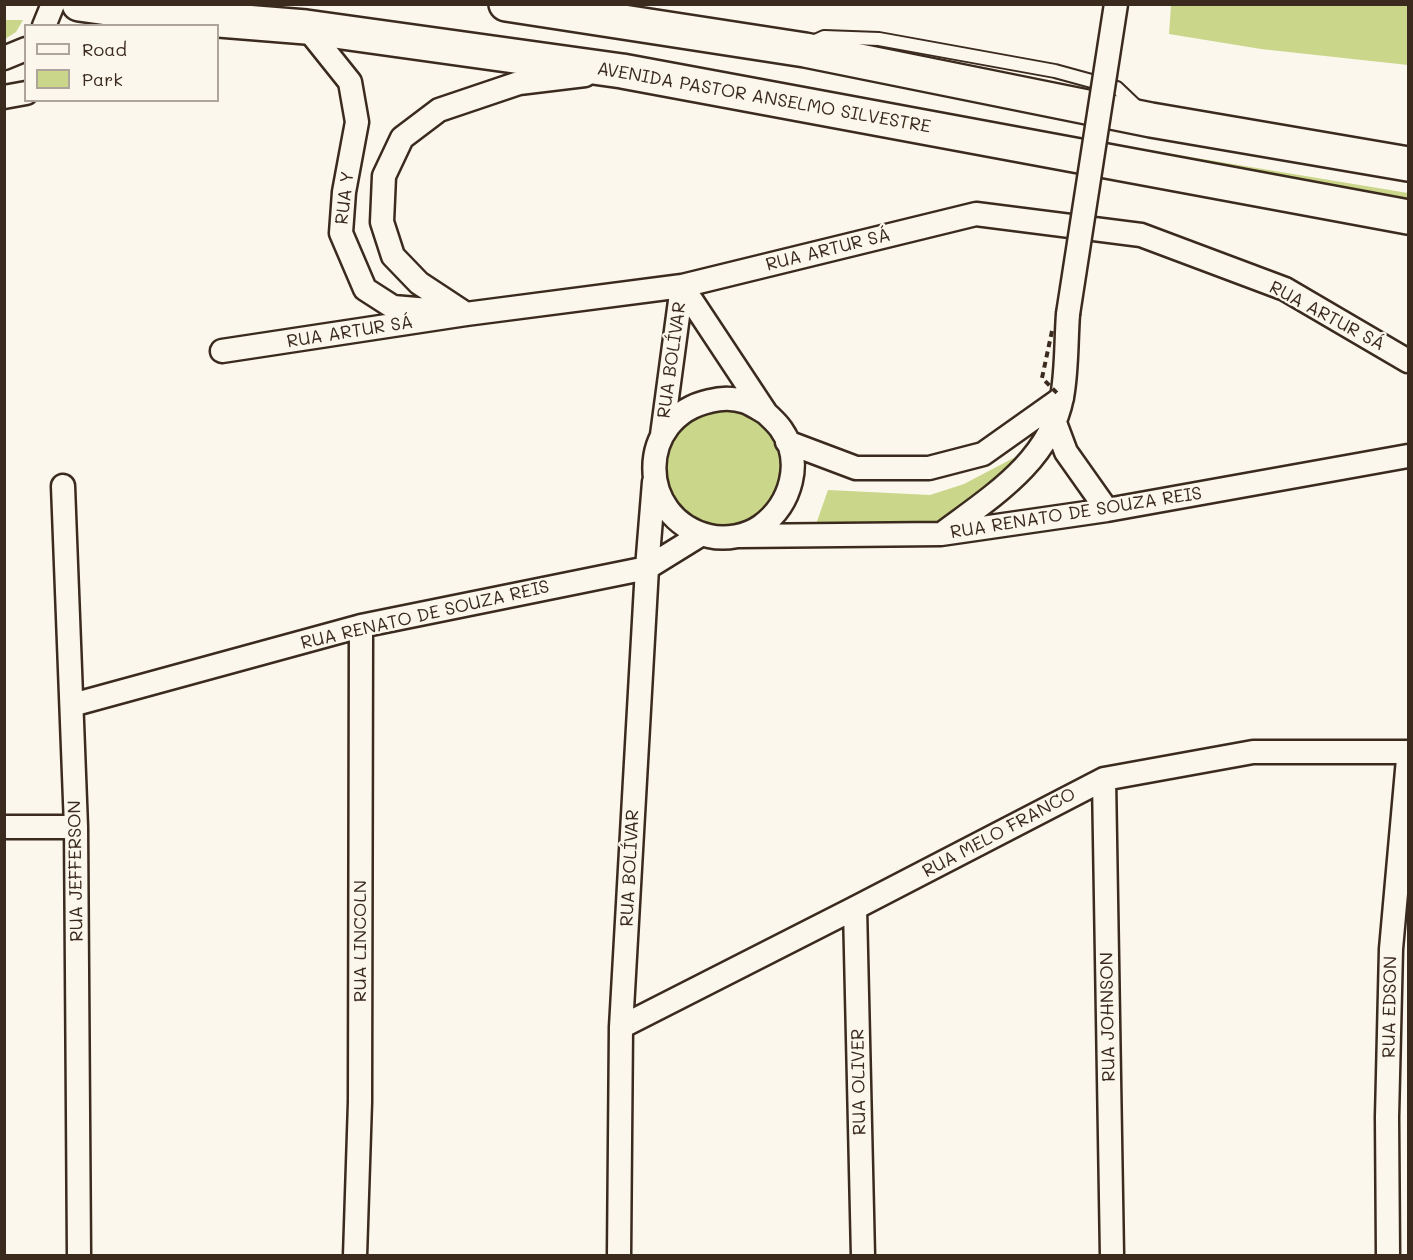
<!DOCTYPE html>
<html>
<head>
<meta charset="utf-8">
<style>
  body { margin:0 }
  #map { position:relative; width:1413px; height:1260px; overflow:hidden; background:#fbf7ec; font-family:Mali,sans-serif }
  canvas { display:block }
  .frame { position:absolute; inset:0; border:6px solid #3b2a1e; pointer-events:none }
  .legend { position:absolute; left:24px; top:24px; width:195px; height:78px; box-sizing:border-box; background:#fbf7ec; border:2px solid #aea59a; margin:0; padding:8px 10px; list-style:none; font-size:18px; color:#3b2a1e }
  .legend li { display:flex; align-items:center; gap:12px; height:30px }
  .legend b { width:30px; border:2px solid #aea59a }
</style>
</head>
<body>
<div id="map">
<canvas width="1413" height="1260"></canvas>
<div class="frame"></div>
<ul class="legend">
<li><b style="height:8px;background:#fbf7ec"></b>Road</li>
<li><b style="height:16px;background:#cad68a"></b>Park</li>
</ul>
</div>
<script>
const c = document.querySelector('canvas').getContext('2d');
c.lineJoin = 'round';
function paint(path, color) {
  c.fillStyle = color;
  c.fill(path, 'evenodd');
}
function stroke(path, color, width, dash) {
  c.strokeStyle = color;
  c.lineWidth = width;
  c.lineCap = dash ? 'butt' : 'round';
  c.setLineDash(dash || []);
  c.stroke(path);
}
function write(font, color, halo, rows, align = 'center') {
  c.font = font + ' Mali,sans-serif';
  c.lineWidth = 4.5;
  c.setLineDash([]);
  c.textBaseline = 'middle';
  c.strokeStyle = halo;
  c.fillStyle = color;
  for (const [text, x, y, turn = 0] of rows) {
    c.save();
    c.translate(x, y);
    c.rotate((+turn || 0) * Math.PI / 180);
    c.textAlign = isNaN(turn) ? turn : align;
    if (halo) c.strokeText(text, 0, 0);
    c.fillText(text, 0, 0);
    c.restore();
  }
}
const green = new Path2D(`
  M 1171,5 L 1408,5 L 1408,65 L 1261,49 L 1169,34 Z
  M 5,20 L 23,20 L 16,32 L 5,39 Z
  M 1118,145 L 1408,193 L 1408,209 L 1116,159 Z
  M 725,408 L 744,411 L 760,420 L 774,433 L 782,450 L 782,488 L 756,521 L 715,530 L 678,510 L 663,472 L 665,451 L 675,432 L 689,419 Z
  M 1023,453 L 1000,482 L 937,526 L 815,527 L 828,490 L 930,495 L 964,484 Z`);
const service = new Path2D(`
  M 811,43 L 824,37 L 879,39 L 1055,71 L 1117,88 L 1139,109`);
const minor = new Path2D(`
  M 44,26 L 53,4
  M 306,27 L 350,82 L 357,122 L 344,192 L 341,233 L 365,289 L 393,307 L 429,310
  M 4,58 L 26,49
  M 4,97 L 26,93
  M 682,286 L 766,413 C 771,418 777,423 781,429 C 804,461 791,504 761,526 C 747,536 726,540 709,536 C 636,518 636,417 710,401 C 721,398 735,398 746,402 C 753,405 759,409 766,413
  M 466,314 L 419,283 L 393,256 L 382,222 L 384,176 L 402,138 L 439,110 L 519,83 L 585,75
  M 222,351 L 466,314 L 682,286 L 976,214 L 1141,235 L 1285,289 L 1408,361
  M 1054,420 L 1066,452 L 1107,510
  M 662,435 L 682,286
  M 787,442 L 856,468 L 929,468 L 983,454 L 1062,398
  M 63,486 L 76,827 L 79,1256
  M 943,533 C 991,497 1050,461 1062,397 C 1067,371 1066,341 1068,314
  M 739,536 L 941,534 L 1107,510 L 1408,456
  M 72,705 L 361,626 L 647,568 L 702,534
  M 1104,779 L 1112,1256
  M 4,827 L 76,827
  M 855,908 L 863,1256
  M 621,1027 L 855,908 L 1104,779 L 1253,752 L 1408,752
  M 355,1256 L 360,1102 L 361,626
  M 619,1256 L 621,1027 L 647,568 L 654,482
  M 1388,1256 L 1387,1117 L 1391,949 L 1408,759`);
const secondary = new Path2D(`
  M 79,4 L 157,15 L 306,27 L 622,71 L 1408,217
  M 506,4 L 805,50 L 1151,120 L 1408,164`);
const pathBridge = new Path2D(`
  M 1052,331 L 1042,378 L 1059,395`);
const minorBridge = new Path2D(`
  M 1068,314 L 1116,4`);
const streetNames = [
  ["AVENIDA PASTOR ANSELMO SILVESTRE",764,98,10],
  ["RUA Y",345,198,-83],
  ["RUA ARTUR SÁ",828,250,-14],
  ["RUA ARTUR SÁ",1327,316,28],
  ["RUA ARTUR SÁ",350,332,-9],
  ["RUA BOLÍVAR",672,360,-82],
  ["RUA RENATO DE SOUZA REIS",1076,513,-9],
  ["RUA RENATO DE SOUZA REIS",425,615,-13],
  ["RUA MELO FRANCO",999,833,-28],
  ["RUA BOLÍVAR",630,868,-87],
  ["RUA JEFFERSON",76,871,-91],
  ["RUA LINCOLN",360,941,-90],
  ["RUA EDSON",1390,1007,-89],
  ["RUA JOHNSON",1108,1017,-91],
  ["RUA OLIVER",859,1082,-91]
];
paint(green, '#cad68a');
stroke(service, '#3b2a1e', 16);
stroke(minor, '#3b2a1e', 27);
stroke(secondary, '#3b2a1e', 38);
stroke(service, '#fbf7ec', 12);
stroke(minor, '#fbf7ec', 22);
stroke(secondary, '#fbf7ec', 33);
stroke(minorBridge, '#3b2a1e', 27, []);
stroke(pathBridge, '#3b2a1e', 4, [6, 4.5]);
stroke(minorBridge, '#fbf7ec', 22);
write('18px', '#3b2a1e', '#fbf7ec', streetNames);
</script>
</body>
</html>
